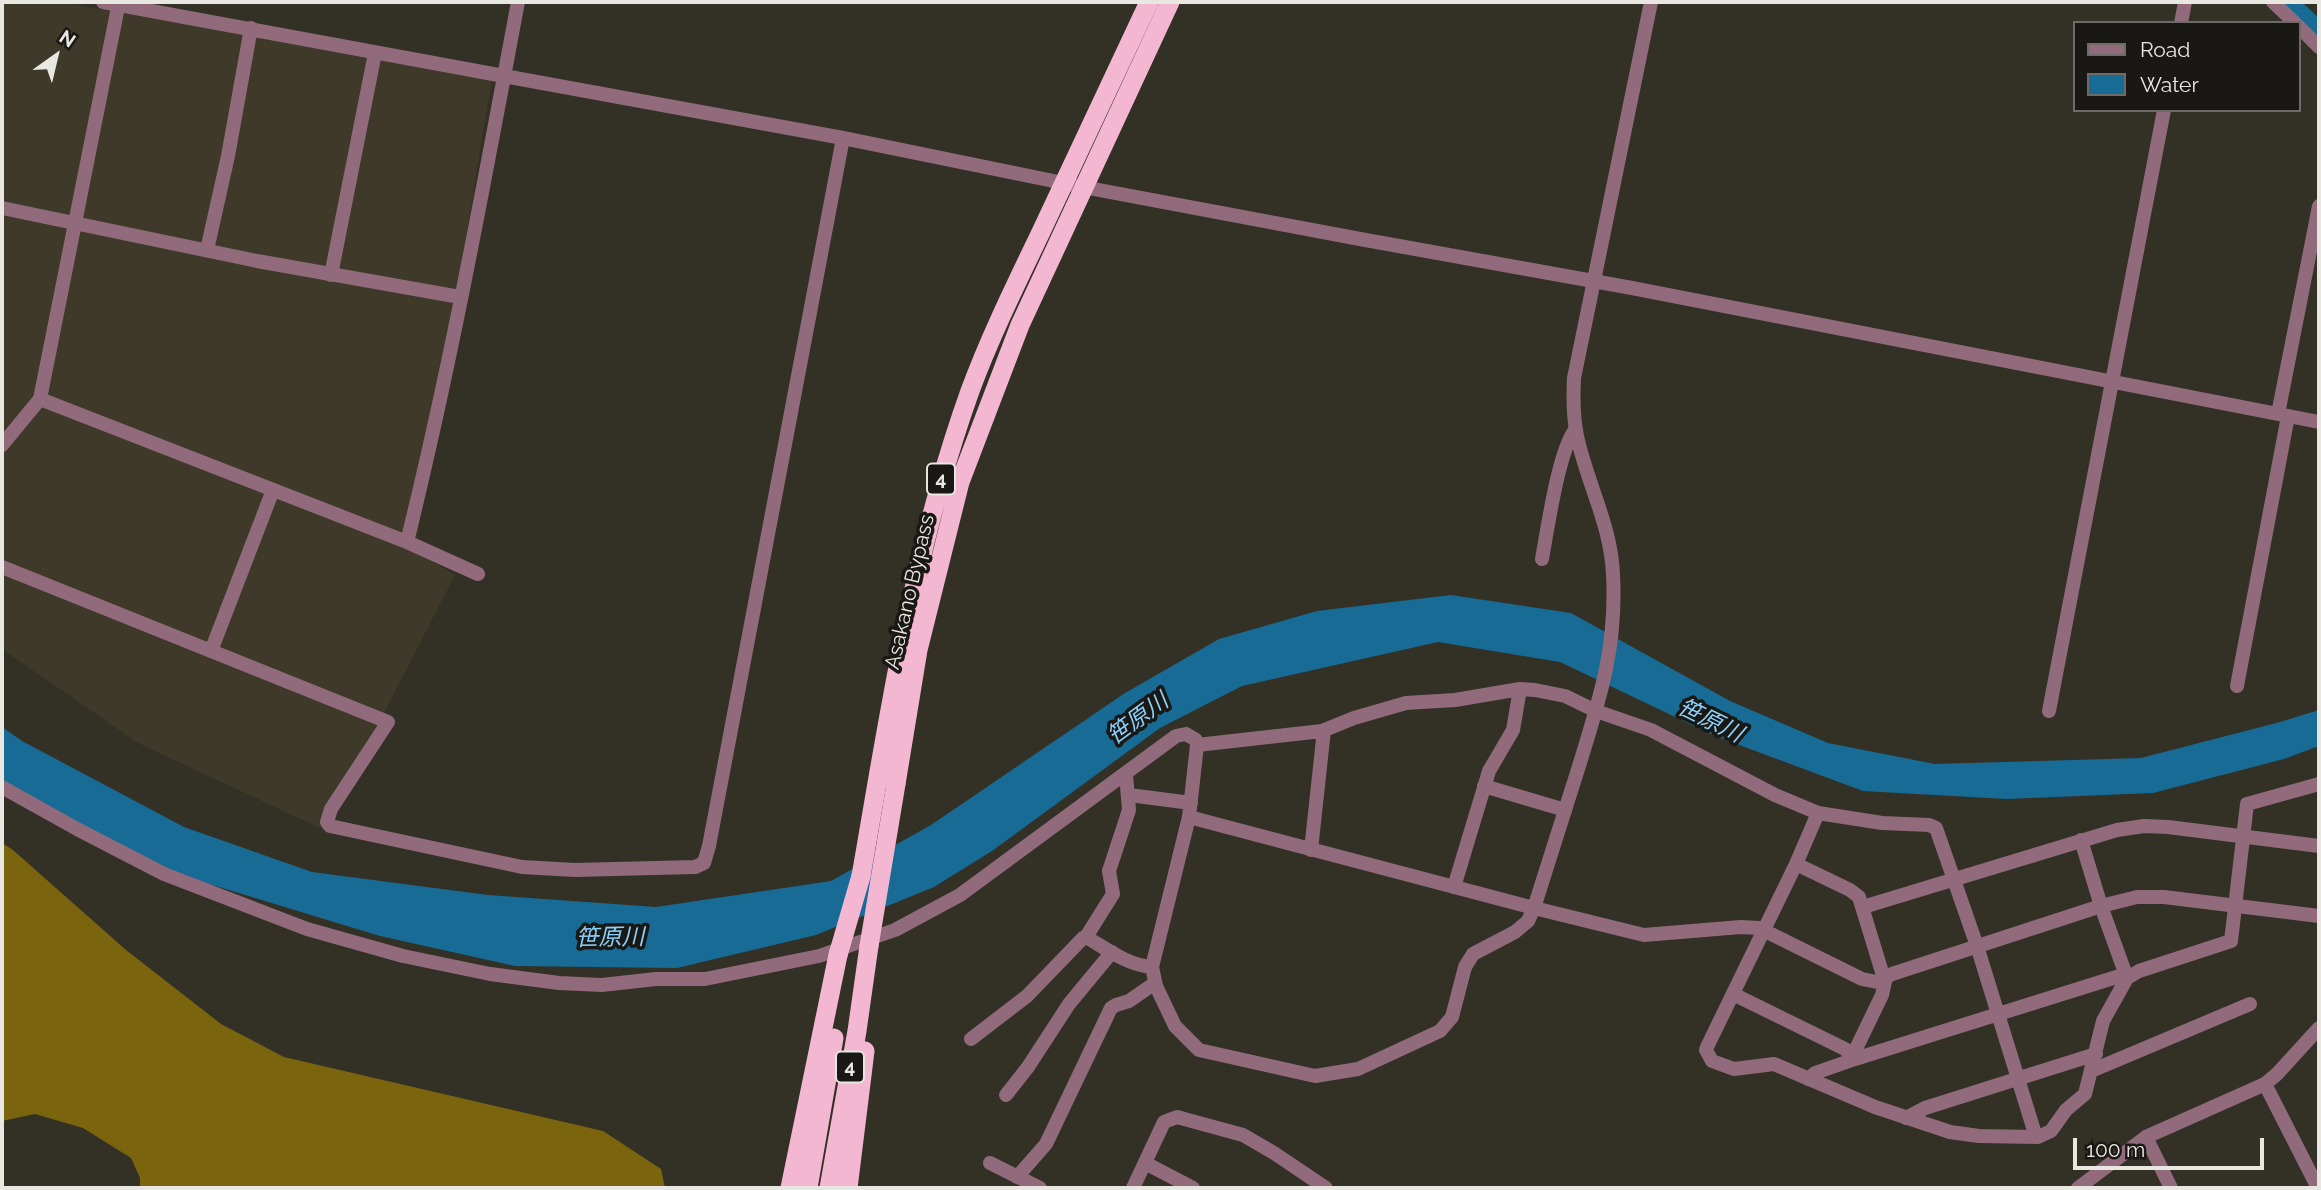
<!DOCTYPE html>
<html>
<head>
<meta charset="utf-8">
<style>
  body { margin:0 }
  #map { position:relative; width:2321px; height:1190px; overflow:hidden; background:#333026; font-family:Raleway,sans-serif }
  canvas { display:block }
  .frame { position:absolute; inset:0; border:4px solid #e9e7e1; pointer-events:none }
  .legend { position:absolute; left:2073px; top:21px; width:228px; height:91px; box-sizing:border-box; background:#1a1814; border:2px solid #6d6b66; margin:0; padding:9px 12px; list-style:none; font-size:21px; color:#e9e7e1 }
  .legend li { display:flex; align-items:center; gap:14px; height:35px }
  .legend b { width:35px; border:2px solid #6d6b66 }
  .north { position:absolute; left:21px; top:21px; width:70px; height:70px; -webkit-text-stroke:5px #1a1814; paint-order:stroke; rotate:34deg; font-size:19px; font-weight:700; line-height:28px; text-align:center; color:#e9e7e1 }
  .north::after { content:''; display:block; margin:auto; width:24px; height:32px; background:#e9e7e1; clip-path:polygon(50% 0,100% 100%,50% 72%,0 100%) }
  .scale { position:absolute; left:2073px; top:1138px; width:191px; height:32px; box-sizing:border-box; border:4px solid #e9e7e1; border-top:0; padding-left:9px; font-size:21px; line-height:24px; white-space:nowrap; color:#e9e7e1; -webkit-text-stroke:5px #1a1814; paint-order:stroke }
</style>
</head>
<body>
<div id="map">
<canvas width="2321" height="1190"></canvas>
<div class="frame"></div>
<ul class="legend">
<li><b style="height:9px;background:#916a7c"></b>Road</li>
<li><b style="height:19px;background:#176b95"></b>Water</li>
</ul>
<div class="north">N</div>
<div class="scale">100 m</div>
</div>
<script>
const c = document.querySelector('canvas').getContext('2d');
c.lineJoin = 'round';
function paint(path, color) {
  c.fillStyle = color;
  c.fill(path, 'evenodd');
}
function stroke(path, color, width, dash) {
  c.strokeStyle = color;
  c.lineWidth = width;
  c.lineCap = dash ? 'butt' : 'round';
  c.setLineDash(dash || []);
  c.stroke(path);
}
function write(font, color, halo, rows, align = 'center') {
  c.font = font + ' Raleway,"Noto Sans JP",sans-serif';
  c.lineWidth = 7;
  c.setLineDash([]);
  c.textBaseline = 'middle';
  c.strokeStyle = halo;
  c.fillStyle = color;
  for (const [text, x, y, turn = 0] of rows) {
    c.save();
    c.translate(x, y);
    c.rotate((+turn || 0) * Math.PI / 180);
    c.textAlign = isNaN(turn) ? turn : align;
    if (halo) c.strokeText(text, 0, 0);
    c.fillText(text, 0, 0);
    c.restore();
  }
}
const built = new Path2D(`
  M 2,2 L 60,2 L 492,78 L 415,551 L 455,575 L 324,830 L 138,743 L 2,649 Z`);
const forest = new Path2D(`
  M 2,843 L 13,850 L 126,950 L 221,1024 L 284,1057 L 603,1131 L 661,1169 L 665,1188 L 140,1188 L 140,1178 L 131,1158 L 83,1128 L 35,1114 L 2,1121 Z`);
const water = new Path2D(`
  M 1451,595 L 1571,613 L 1730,701 L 1828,743 L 1935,764 L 2141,758 L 2280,722 L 2319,710 L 2319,746 L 2284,759 L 2153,793 L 2007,799 L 1863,791 L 1715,736 L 1560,662 L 1438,642 L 1242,686 L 1160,728 L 992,851 L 934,887 L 816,935 L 677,968 L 515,966 L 380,936 L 173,873 L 2,785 L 2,727 L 22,741 L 184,827 L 312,872 L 488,895 L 656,907 L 831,881 L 931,825 L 1125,693 L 1219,639 L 1317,611 Z`);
const river = new Path2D(`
  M 2285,2 L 2319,34`);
const minor = new Path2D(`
  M 2273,2 L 2295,23
  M 2181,23 L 2185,2
  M 2298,26 L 2319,47
  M 504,76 L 843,138 L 1083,187 L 1360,239 L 1632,288 L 2319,422
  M 207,250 L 228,156 L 251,28
  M 331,275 L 375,53
  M 40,399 L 407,542 L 478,574
  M 2278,414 L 2319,206
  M 407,542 C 451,364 484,183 518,2
  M 1542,559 C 1547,532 1559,447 1576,429
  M 2,567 L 388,722 L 331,809 L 327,822 L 330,826 L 522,867 L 575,870 L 695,867 L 704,863 L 709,846 L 843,138
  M 211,651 L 273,490
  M 2237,686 L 2288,416
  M 2049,711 L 2164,110
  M 1197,745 L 1322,731 L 1354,718 L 1406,703 L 1455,700 L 1520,689 L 1535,690 L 1565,696 L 1596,711 L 1651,730 L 1775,795 L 1818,813 L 1882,823 L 1929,825 L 1936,828 L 1977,946 L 2036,1137
  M 1484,786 L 1565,810
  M 2,787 L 77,829 L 164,874 L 307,929 L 403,956 L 490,974 L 559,983 L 602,985 L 656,979 L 705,979 L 819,956 L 895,930 L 960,895 L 1176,736 L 1186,734 L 1196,740 L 1197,745 L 1189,817 L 1152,967 L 1156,986 L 1175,1026 L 1199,1050 L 1315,1076 L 1358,1069 L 1440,1031 L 1452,1017 L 1465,967 L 1473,954 L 1515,932 L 1528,921 L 1534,908
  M 1129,795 L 1191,803
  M 1818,813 L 1796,864 L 1707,1047 L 1706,1050 L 1712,1061 L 1734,1069 L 1774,1064 L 1875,1107 L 1950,1132 L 1979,1136 L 2038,1137 L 2051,1131 L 2066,1110 L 2085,1094 L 2103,1021 L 2127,978 L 2139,971 L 2231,941 L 2247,804 L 2319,784
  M 2081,840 L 2101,906 L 2127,978
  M 1311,850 L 1324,730
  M 1796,864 L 1850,890 L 1859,897 L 1885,982 L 1882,995 L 1853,1055
  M 1454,887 L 1489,771 L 1513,730 L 1520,689
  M 1863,907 L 2117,830 L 2144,826 L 2168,827 L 2319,846
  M 1086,937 L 1113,894 L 1109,871 L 1129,810 L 1126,775
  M 1733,994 L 1845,1049 L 1855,1059
  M 971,1039 L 1027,996 L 1083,938 L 1086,937 C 1107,949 1127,965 1152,967
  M 2091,1071 L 2250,1004
  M 1808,1079 L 1815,1073 L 1855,1059 L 2126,974
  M 2265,1084 L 2318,1188
  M 1006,1095 L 1028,1067 L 1069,1004 L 1112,952
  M 1906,1118 L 1925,1108 L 2096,1054
  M 2146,1137 L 2171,1188
  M 990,1163 L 1040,1188
  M 1145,1163 L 1193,1188
  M 1017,1177 L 1046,1144 L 1111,1008 L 1116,1005 L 1129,1001 L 1155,983
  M 1133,1188 L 1164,1122 L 1177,1117 L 1243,1135 L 1274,1153 L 1326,1188`);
const tertiary = new Path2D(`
  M 103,2 L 504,76
  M 2,208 L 257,261 L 460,297
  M 2,445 L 40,399 L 119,2
  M 1189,817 L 1534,908 L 1644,935 L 1741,927 L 1759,928 L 1862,979 L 1877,982 L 1892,974 L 2101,906 L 2137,897 L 2164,897 L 2319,916
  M 1534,908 C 1549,861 1564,814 1579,766 C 1600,698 1617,647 1613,574 C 1611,525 1587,483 1577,436 C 1573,417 1573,398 1574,378 L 1651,2
  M 2078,1188 L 2146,1137 L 2265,1084 L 2277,1074 L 2319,1028`);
const trunk = new Path2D(`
  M 896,784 L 918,650 L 960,482 L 1020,325 L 1170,2
  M 861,876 C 890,710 913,550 970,391 C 990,337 1016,284 1041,232 C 1077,155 1113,79 1149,2
  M 790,1188 L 838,955
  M 808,1188 L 834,1038
  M 829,1188 L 857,1031 L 869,946
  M 848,1188 L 865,1051`);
const trunkBridge = new Path2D(`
  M 869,946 L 896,784
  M 838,955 L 861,876`);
const shields = [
  [941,479,28],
  [850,1067,28]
];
const shieldNames = [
  ["4",941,479],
  ["4",850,1067]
];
const streetNames = [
  ["Asakano Bypass",910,592,-77]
];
const waterNames = [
  ["笹原川",1138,719,-36],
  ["笹原川",1710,721,26],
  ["笹原川",610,938,-1]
];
paint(built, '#3e3929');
paint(forest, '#7a640d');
paint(water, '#176b95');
stroke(river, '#176b95', 23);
stroke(minor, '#916a7c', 14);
stroke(tertiary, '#916a7c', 14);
stroke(trunk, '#f3b7d2', 19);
stroke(trunkBridge, '#f3b7d2', 19);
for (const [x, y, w] of shields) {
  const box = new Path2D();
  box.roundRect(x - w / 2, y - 15.5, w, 31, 5);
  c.fillStyle = '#1a1814';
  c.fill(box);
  stroke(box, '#e9e7e1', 2);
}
write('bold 19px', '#e9e7e1', null, shieldNames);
write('21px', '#e9e7e1', '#1a1814', streetNames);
write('italic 23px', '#8ad0fb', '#1a1814', waterNames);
</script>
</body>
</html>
